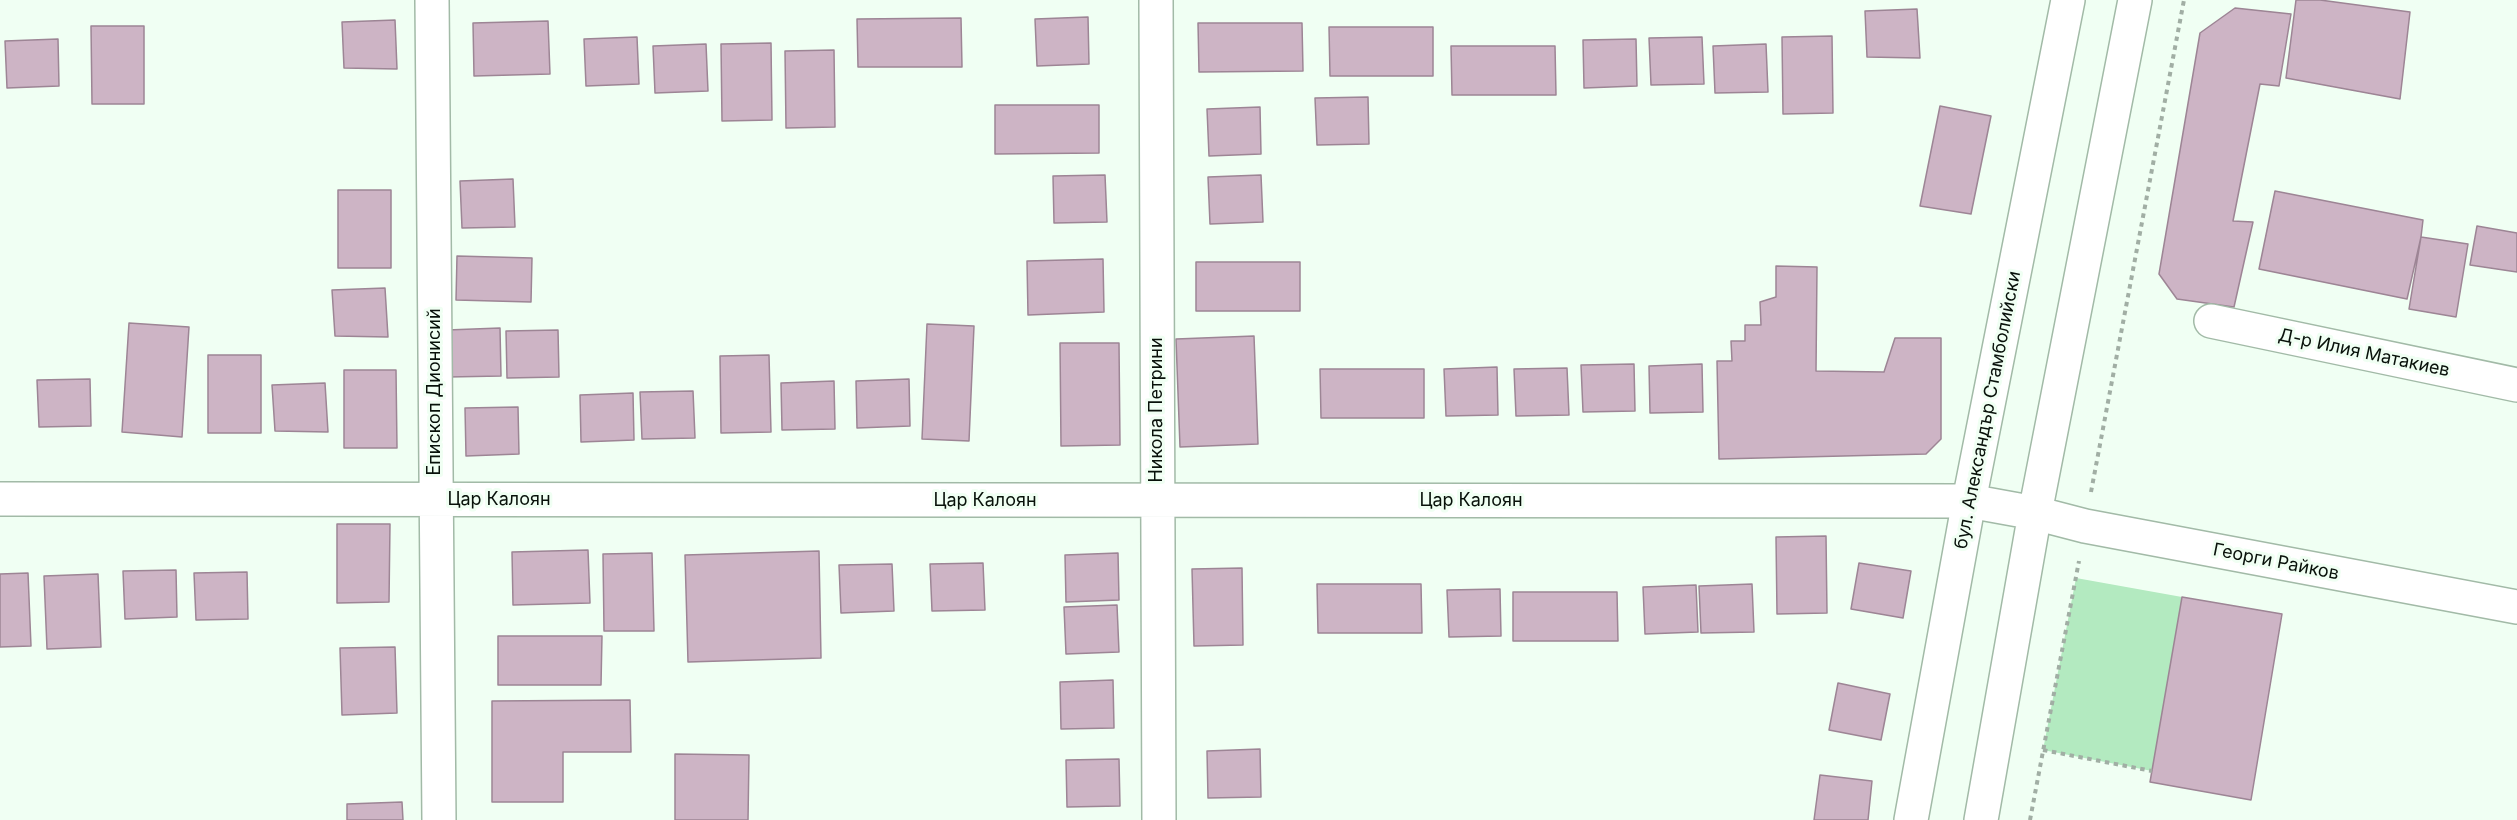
<!DOCTYPE html>
<html>
<head>
<meta charset="utf-8">
<style>
  body { margin:0 }
  canvas { display:block; background:#f0fff3 }
</style>
</head>
<body>
<canvas width="2517" height="820"></canvas>
<script>
const c = document.querySelector('canvas').getContext('2d');
c.lineJoin = 'round';
function paint(path, color) {
  c.fillStyle = color;
  c.fill(path, 'evenodd');
}
function stroke(path, color, width, dash) {
  c.strokeStyle = color;
  c.lineWidth = width;
  c.lineCap = dash ? 'butt' : 'round';
  c.setLineDash(dash || []);
  c.stroke(path);
}
function write(font, color, halo, rows, align = 'center') {
  c.font = font + ' Inter,sans-serif';
  c.lineWidth = 6;
  c.setLineDash([]);
  c.textBaseline = 'middle';
  c.strokeStyle = halo;
  c.fillStyle = color;
  for (const [text, x, y, turn = 0] of rows) {
    c.save();
    c.translate(x, y);
    c.rotate((+turn || 0) * Math.PI / 180);
    c.textAlign = isNaN(turn) ? turn : align;
    if (halo) c.strokeText(text, 0, 0);
    c.fillText(text, 0, 0);
    c.restore();
  }
}
const green = new Path2D(`
  M 2076,578 L 2182,597 L 2152,771 L 2043,750 Z`);
const building = new Path2D(`
  M 2296,0 L 2320,0 L 2410,12 L 2400,99 L 2286,78 Z
  M 2235,8 L 2291,14 L 2279,86 L 2260,84 L 2233,221 L 2253,222 L 2234,307 L 2177,299 L 2159,274 L 2200,33 Z
  M 1917,9 L 1920,58 L 1867,57 L 1865,11 Z
  M 1088,17 L 1089,64 L 1037,66 L 1035,19 Z
  M 961,18 L 962,67 L 858,67 L 857,19 Z
  M 395,20 L 397,69 L 344,68 L 342,22 Z
  M 548,21 L 550,74 L 474,76 L 473,23 Z
  M 1198,23 L 1302,23 L 1303,71 L 1199,72 Z
  M 91,26 L 144,26 L 144,104 L 92,104 Z
  M 1329,27 L 1433,27 L 1433,76 L 1330,76 Z
  M 1832,36 L 1833,113 L 1783,114 L 1782,37 Z
  M 637,37 L 639,84 L 586,86 L 584,39 Z
  M 1702,37 L 1704,84 L 1651,85 L 1649,38 Z
  M 58,39 L 59,86 L 7,88 L 5,41 Z
  M 1636,39 L 1637,86 L 1584,88 L 1583,40 Z
  M 771,43 L 772,120 L 722,121 L 721,44 Z
  M 706,44 L 708,91 L 655,93 L 653,46 Z
  M 1766,44 L 1768,92 L 1715,93 L 1713,46 Z
  M 1451,46 L 1555,46 L 1556,95 L 1452,95 Z
  M 834,50 L 835,127 L 786,128 L 785,51 Z
  M 1368,97 L 1369,144 L 1317,145 L 1315,98 Z
  M 995,105 L 1099,105 L 1099,153 L 995,154 Z
  M 1940,106 L 1991,116 L 1971,214 L 1920,206 Z
  M 1260,107 L 1261,154 L 1209,156 L 1207,109 Z
  M 1105,175 L 1107,222 L 1054,223 L 1053,176 Z
  M 1261,175 L 1263,222 L 1210,224 L 1208,177 Z
  M 513,179 L 515,227 L 462,228 L 460,181 Z
  M 338,190 L 391,190 L 391,268 L 338,268 Z
  M 2275,191 L 2423,220 L 2421,237 L 2407,299 L 2259,269 Z
  M 2477,226 L 2517,233 L 2517,272 L 2470,265 Z
  M 2421,237 L 2468,244 L 2456,317 L 2409,309 Z
  M 457,256 L 532,258 L 531,302 L 456,300 Z
  M 1103,259 L 1104,312 L 1028,315 L 1027,261 Z
  M 1196,262 L 1300,262 L 1300,311 L 1196,311 Z
  M 1776,266 L 1817,267 L 1816,371 L 1884,372 L 1895,338 L 1941,338 L 1941,439 L 1926,454 L 1719,459 L 1717,361 L 1732,361 L 1731,341 L 1745,341 L 1745,325 L 1761,325 L 1760,302 L 1776,297 Z
  M 385,288 L 388,337 L 335,336 L 332,290 Z
  M 129,323 L 189,327 L 182,437 L 122,432 Z
  M 927,324 L 974,326 L 969,441 L 922,439 Z
  M 500,328 L 501,376 L 448,377 L 447,330 Z
  M 558,330 L 559,377 L 507,378 L 506,331 Z
  M 1254,336 L 1258,444 L 1180,447 L 1176,339 Z
  M 1060,343 L 1119,343 L 1120,445 L 1061,446 Z
  M 208,355 L 261,355 L 261,433 L 208,433 Z
  M 769,355 L 771,432 L 721,433 L 720,356 Z
  M 1634,364 L 1635,411 L 1583,412 L 1581,365 Z
  M 1702,364 L 1703,412 L 1650,413 L 1649,366 Z
  M 1497,367 L 1498,415 L 1446,416 L 1444,369 Z
  M 1567,368 L 1569,415 L 1516,416 L 1514,369 Z
  M 1320,369 L 1424,369 L 1424,418 L 1321,418 Z
  M 344,370 L 396,370 L 397,448 L 344,448 Z
  M 90,379 L 91,426 L 39,427 L 37,380 Z
  M 909,379 L 910,426 L 857,428 L 856,381 Z
  M 834,381 L 835,429 L 782,430 L 781,383 Z
  M 325,383 L 328,432 L 275,431 L 272,385 Z
  M 693,391 L 695,438 L 642,439 L 640,392 Z
  M 633,393 L 634,440 L 581,442 L 580,395 Z
  M 518,407 L 519,454 L 466,456 L 465,408 Z
  M 337,524 L 390,524 L 389,602 L 337,603 Z
  M 1826,536 L 1827,613 L 1777,614 L 1776,537 Z
  M 588,550 L 590,603 L 513,605 L 512,552 Z
  M 819,551 L 821,658 L 688,662 L 685,555 Z
  M 652,553 L 654,631 L 604,631 L 603,554 Z
  M 1118,553 L 1119,600 L 1066,602 L 1065,555 Z
  M 983,563 L 985,610 L 932,611 L 930,564 Z
  M 1859,563 L 1911,571 L 1903,618 L 1851,609 Z
  M 892,564 L 894,611 L 841,613 L 839,565 Z
  M 1242,568 L 1243,645 L 1194,646 L 1192,569 Z
  M 176,570 L 177,617 L 125,619 L 123,571 Z
  M 247,572 L 248,619 L 196,620 L 194,573 Z
  M 28,573 L 31,646 L 0,647 L 0,574 Z
  M 98,574 L 101,647 L 47,649 L 44,576 Z
  M 1317,584 L 1421,584 L 1422,633 L 1318,633 Z
  M 1752,584 L 1754,632 L 1701,633 L 1699,586 Z
  M 1696,585 L 1698,632 L 1645,634 L 1643,587 Z
  M 1500,589 L 1501,636 L 1449,637 L 1447,590 Z
  M 1513,592 L 1617,592 L 1618,641 L 1513,641 Z
  M 2182,597 L 2282,614 L 2251,800 L 2150,782 Z
  M 1117,605 L 1119,652 L 1066,654 L 1064,607 Z
  M 498,636 L 602,636 L 601,685 L 498,685 Z
  M 395,647 L 397,713 L 342,715 L 340,648 Z
  M 1113,680 L 1114,728 L 1061,729 L 1060,682 Z
  M 1838,683 L 1890,694 L 1881,740 L 1829,730 Z
  M 630,700 L 631,752 L 563,752 L 563,802 L 492,802 L 492,701 Z
  M 1260,749 L 1261,797 L 1208,798 L 1207,751 Z
  M 675,754 L 749,755 L 748,820 L 675,820 Z
  M 1119,759 L 1120,806 L 1067,807 L 1066,760 Z
  M 1820,775 L 1872,781 L 1868,820 L 1814,820 Z
  M 402,802 L 403,820 L 347,820 L 347,804 Z`);
const path = new Path2D(`
  M 2091,492 L 2184,0
  M 2043,750 L 2152,771
  M 2030,820 L 2079,561`);
const minor = new Path2D(`
  M 432,0 L 439,820
  M 1156,0 L 1159,820
  M 2211,321 L 2517,385
  M 0,499 L 1969,501 L 2035,513 L 2085,526 L 2517,607
  M 1911,820 L 1969,501 L 2068,0
  M 1981,820 L 2035,513 L 2135,0`);
const streetNames = [
  ["Д-р Илия Матакиев",2364,353,12],
  ["Епископ Дионисий",435,392,-90],
  ["Никола Петрини",1157,410,-90],
  ["бул. Александър Стамболийски",1988,410,-79],
  ["Цар Калоян",499,500],
  ["Цар Калоян",985,501],
  ["Цар Калоян",1471,501],
  ["Георги Райков",2276,562,11]
];
paint(green, '#b3eac0');
paint(building, '#cdb4c5');
stroke(building, '#9d8595', 1.5);
stroke(minor, '#a2baa7', 36);
stroke(path, '#a1aea4', 4, [4.5, 4.5]);
stroke(minor, '#fff', 33);
write('18px', '#08110a', '#f0fff3', streetNames);
</script>
</body>
</html>
